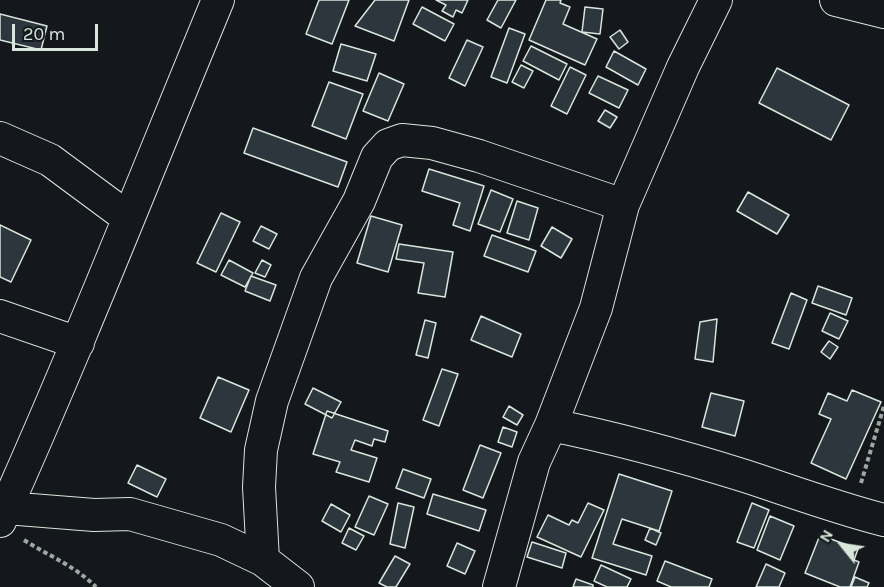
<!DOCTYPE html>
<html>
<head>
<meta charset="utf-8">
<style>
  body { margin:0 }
  #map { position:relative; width:884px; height:587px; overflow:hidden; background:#14181c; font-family:Karla,sans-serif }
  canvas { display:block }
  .north { position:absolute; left:812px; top:515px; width:60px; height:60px; -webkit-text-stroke:4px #14181c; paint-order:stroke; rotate:300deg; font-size:16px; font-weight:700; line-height:24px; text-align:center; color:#d8e6dc }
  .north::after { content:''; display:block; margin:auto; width:21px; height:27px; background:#d8e6dc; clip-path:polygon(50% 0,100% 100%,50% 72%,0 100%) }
  .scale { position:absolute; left:12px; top:24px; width:86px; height:27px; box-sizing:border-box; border:3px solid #d8e6dc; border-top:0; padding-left:8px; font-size:18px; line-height:21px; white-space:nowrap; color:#d8e6dc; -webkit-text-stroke:4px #14181c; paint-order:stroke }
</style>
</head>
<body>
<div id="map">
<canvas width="884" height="587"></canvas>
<div class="north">N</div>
<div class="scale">20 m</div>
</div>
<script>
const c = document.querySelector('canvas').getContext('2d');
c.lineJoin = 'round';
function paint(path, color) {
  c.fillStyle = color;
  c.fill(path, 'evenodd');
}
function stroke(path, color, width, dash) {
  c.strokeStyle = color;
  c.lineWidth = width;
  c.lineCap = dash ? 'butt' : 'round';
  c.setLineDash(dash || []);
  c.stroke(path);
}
const building = new Path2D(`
  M 319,0 L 349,0 L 332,44 L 306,34 Z
  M 375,0 L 409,0 L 394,41 L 355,26 Z
  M 436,0 L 468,0 L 462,13 L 456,10 L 453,17 L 442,11 L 446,5 Z
  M 498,0 L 516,0 L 501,28 L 487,20 Z
  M 546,0 L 561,0 L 560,3 L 570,7 L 563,24 L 597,39 L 585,65 L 529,40 Z
  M 422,7 L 454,24 L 445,41 L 413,24 Z
  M 585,7 L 603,9 L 600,34 L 582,32 Z
  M 0,14 L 47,26 L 41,50 L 0,40 Z
  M 509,28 L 525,34 L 507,83 L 491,77 Z
  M 620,30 L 628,42 L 619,49 L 610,37 Z
  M 467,40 L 483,47 L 465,86 L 449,78 Z
  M 341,44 L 376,54 L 367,81 L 333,71 Z
  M 531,46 L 567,64 L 559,80 L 523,61 Z
  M 614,51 L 646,69 L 638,85 L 606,67 Z
  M 521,65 L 533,71 L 524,88 L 512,82 Z
  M 570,67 L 586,75 L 567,114 L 551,106 Z
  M 777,68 L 849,105 L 831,140 L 759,103 Z
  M 379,73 L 404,84 L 388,121 L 363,111 Z
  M 598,76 L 628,90 L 619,108 L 589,93 Z
  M 329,82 L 363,94 L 346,139 L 312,126 Z
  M 605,110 L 617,117 L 610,128 L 598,121 Z
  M 253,128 L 347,162 L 338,187 L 244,153 Z
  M 429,169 L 484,186 L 470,231 L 453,225 L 460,203 L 422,191 Z
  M 491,190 L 513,199 L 500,232 L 478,224 Z
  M 748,192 L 789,215 L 777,234 L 737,211 Z
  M 517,201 L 538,208 L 529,240 L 507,233 Z
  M 221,213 L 240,222 L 216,272 L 197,263 Z
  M 371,216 L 402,225 L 388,272 L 357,263 Z
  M 0,225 L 31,240 L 11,282 L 0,277 Z
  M 261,226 L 277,234 L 269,249 L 253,241 Z
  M 552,227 L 572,239 L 561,258 L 541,246 Z
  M 492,235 L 536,251 L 528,272 L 484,256 Z
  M 399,244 L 453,252 L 445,297 L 418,293 L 424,263 L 396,259 Z
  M 229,260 L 253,273 L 245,287 L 221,275 Z
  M 262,260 L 271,265 L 265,277 L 255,273 Z
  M 251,276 L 276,285 L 270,301 L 245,291 Z
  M 818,286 L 852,298 L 846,315 L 812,303 Z
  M 791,293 L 807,300 L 789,349 L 772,343 Z
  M 830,313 L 848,321 L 839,339 L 822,331 Z
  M 481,316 L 521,334 L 512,357 L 471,340 Z
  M 717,319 L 713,362 L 695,359 L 700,322 Z
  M 425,320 L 436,323 L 428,358 L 416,355 Z
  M 829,341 L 838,347 L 830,359 L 821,352 Z
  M 442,369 L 458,374 L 439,426 L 423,420 Z
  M 218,377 L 249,390 L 231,432 L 200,418 Z
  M 313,388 L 341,402 L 332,418 L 305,404 Z
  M 852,390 L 881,402 L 846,479 L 811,463 L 831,419 L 819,414 L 828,393 L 847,401 Z
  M 711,393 L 744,401 L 735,436 L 702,427 Z
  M 509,406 L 523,415 L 517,425 L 503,417 Z
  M 327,411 L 388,431 L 385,442 L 374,439 L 372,446 L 355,440 L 351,450 L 377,458 L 369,482 L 336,472 L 340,462 L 313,454 Z
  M 503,427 L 517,432 L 512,447 L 498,442 Z
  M 480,445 L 501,453 L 483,498 L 463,490 Z
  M 137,465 L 166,479 L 157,497 L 128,483 Z
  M 403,469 L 431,479 L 424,498 L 396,488 Z
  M 619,474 L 672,491 L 659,531 L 622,519 L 613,544 L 652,556 L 646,575 L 592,558 Z
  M 433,494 L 486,510 L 479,531 L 427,514 Z
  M 369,496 L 388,504 L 374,535 L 355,527 Z
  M 398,503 L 414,507 L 405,548 L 390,544 Z
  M 588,503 L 604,510 L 581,557 L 537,537 L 548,515 L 569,525 L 572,520 L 578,523 Z
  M 752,503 L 769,510 L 754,548 L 737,542 Z
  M 331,504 L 350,515 L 341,532 L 322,521 Z
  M 770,516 L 794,526 L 780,560 L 757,550 Z
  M 349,528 L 364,536 L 356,550 L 342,543 Z
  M 650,528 L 661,533 L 656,545 L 645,540 Z
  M 820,535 L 858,549 L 854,560 L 859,562 L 850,587 L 840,587 L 805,573 Z
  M 532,542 L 566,553 L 562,568 L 527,557 Z
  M 457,543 L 475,551 L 465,574 L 447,566 Z
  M 395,556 L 410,564 L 396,587 L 387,587 L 379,583 Z
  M 665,561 L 712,579 L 709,587 L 671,587 L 657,581 Z
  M 766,564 L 785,573 L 779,587 L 756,587 Z
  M 601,565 L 631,579 L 627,587 L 607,587 L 594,581 Z
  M 855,577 L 869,583 L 867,587 L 851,587 Z
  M 576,579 L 593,585 L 593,587 L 573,587 Z`);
const path = new Path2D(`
  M 861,483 L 884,406
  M 24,540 C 49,556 75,566 96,587`);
const minor = new Path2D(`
  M 836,0 L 884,12
  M 0,138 L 50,160 L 127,217
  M 0,316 L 78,343
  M 551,425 C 616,438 681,456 745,476 C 791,491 837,508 884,520
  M 6,508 L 94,515 L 130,514 L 221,540 L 263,560 L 298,587
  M 0,521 C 77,350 146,174 218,0
  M 263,560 L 259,487 L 261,450 L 272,401 L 316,278 L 359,201 L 377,157 L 388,145 L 402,140 L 432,143 L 479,156 L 623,205
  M 499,587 L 534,462 L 551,425 L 596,308 L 623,205 L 683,67 L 716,0`);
paint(building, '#2c363c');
stroke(building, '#d8e6dc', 1.5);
stroke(minor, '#d8e6dc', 34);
stroke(path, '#9da8a2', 4, [4.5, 3]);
stroke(minor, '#14181c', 32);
</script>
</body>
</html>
